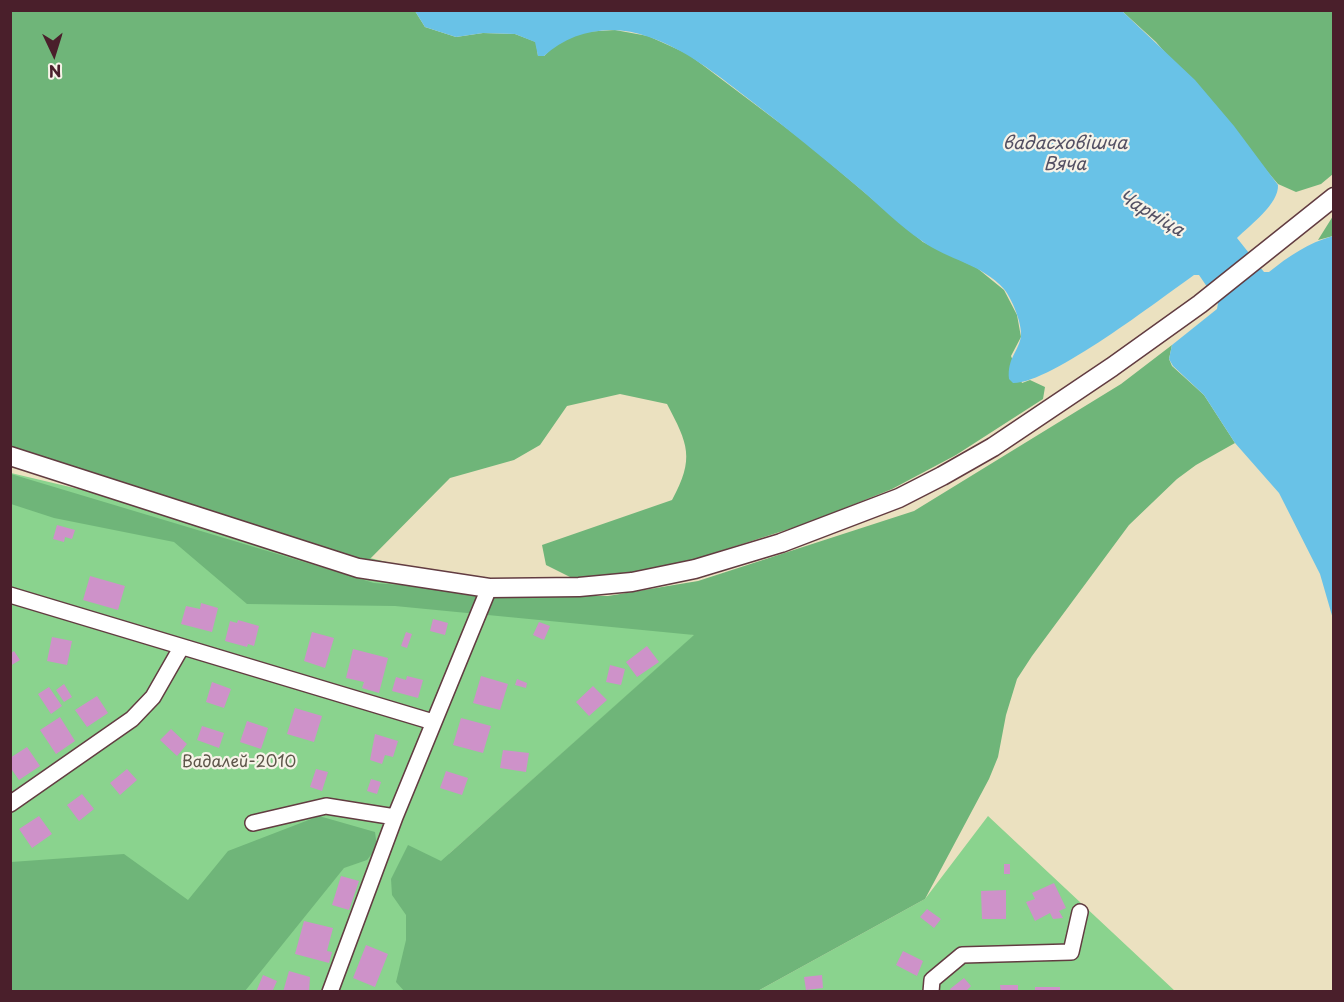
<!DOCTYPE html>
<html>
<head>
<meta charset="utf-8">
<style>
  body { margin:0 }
  #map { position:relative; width:1344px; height:1002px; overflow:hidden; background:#ebe1c0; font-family:"Playpen Sans",sans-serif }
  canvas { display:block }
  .frame { position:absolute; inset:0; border:12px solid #4a1f2b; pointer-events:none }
  .north { position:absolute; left:24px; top:24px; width:60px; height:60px; -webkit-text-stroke:4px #f7f3e8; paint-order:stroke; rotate:176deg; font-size:16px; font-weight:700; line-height:24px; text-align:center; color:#4a1f2b }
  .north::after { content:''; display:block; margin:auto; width:21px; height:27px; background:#4a1f2b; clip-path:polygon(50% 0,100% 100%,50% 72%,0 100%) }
</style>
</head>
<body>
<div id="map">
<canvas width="1344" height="1002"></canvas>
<div class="frame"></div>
<div class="north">N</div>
</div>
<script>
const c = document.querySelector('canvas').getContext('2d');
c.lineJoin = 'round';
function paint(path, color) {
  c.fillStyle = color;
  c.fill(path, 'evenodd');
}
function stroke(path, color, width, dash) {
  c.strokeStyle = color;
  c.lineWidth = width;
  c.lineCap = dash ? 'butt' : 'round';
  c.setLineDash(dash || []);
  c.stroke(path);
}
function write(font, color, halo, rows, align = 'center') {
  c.font = font + ' "Playpen Sans",sans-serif';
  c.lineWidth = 4.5;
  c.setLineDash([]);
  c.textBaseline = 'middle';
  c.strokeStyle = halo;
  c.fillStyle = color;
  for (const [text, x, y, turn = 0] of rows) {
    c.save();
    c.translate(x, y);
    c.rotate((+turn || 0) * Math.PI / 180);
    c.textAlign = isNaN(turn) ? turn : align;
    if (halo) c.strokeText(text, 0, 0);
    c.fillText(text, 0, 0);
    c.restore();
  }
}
const green = new Path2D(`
  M 11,473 L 695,635 L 449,854 L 423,991 L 11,992 Z
  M 988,816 L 1175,991 L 756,992 L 925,899 Z`);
const forest = new Path2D(`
  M 11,11 L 415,11 L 425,27 L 456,37 L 483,33 L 515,34 L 536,42 L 538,56 L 544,56 L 558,42 L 582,32 L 615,30 L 648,36 L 688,54 L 805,142 L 923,242 L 977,268 L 1004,290 L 1017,315 L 1021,337 L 1011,356 L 1022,383 L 1030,380 L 1045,387 L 1043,399 L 956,455 L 892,489 L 808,523 L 695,559 L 622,575 L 572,578 L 546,565 L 542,545 L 672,500 C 695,458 688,444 667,404 L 620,394 L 567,406 L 540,445 L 514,460 L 450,478 L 365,564 L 11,448 Z
  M 1122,11 L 1333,11 L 1333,174 L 1321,184 L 1296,192 L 1278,184 L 1156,42 Z
  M 1333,216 L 1333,236 L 1318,240 Z
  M 1172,345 L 1169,359 L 1172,366 L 1204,395 L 1235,443 L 1196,465 L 1177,479 L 1129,525 L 1032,656 L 1017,679 L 1006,715 L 998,757 L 989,779 L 925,899 L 756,992 L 405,992 L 396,982 L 406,940 L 406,915 L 392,895 L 391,879 L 408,845 L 441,861 L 694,635 L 395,606 L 247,604 L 174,542 L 54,518 L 11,504 L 11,474 L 374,583 L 547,596 L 608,596 L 698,581 L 914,511 L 1121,384 Z
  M 319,816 L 375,832 L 377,847 L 367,860 L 344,868 L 245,991 L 11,992 L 11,862 L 124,854 L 188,900 L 228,851 Z`);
const water = new Path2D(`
  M 415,11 L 1122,11 L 1195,80 L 1234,126 L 1278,185 C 1279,204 1250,225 1237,238 L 1264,272 L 1269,272 C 1289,256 1308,243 1333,236 L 1333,619 L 1320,574 L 1279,493 L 1235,443 L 1204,395 L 1173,366 L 1169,359 L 1172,345 L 1217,309 L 1218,303 L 1199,275 L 1194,275 C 1160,299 1050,384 1013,383 L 1009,379 C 1007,358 1019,351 1021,336 C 1022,323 1012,299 1004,289 C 982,264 948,260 922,241 C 900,226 880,206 859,188 C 822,157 784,126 746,97 C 715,73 686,50 649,37 C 613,23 572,30 544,56 L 538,56 L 535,42 L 515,34 L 483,33 L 456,37 L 425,27 Z`);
const building = new Path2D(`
  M 57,525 L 75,530 L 72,539 L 65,537 L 64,542 L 53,539 Z
  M 90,576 L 125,586 L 118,610 L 83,600 Z
  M 201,603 L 218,608 L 212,632 L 181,624 L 186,606 L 200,609 Z
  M 433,619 L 448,623 L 445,635 L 430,631 Z
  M 238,620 L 259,626 L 254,646 L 248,644 L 247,647 L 225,641 L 230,621 L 237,623 Z
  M 539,622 L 550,626 L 544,640 L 533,635 Z
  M 312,632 L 334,638 L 325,668 L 304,661 Z
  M 406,632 L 412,634 L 407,648 L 401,646 Z
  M 52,637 L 72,641 L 67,665 L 47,661 Z
  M 647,646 L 659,662 L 637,677 L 626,662 Z
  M 353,649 L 388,658 L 379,693 L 362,688 L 364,682 L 346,678 Z
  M 14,651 L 20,660 L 10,666 L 10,654 Z
  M 610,665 L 625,669 L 621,685 L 606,682 Z
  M 407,676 L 423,680 L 418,698 L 392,691 L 396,677 L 406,680 Z
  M 481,676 L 508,684 L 500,710 L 473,703 Z
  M 517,679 L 527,683 L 526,688 L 515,685 Z
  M 212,682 L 231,689 L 224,708 L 206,702 Z
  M 64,684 L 72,697 L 64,702 L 56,690 Z
  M 593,686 L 607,700 L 589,716 L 576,702 Z
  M 49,687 L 62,706 L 51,714 L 38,694 Z
  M 97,696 L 108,713 L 87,727 L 75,710 Z
  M 295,708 L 322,716 L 314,742 L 287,734 Z
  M 60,717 L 75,741 L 56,754 L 40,730 Z
  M 461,718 L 491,726 L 483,753 L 453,745 Z
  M 247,721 L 268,728 L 261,749 L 240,742 Z
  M 202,726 L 224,733 L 219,748 L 197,740 Z
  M 171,729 L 187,744 L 177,756 L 160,740 Z
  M 375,734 L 398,741 L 393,757 L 385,755 L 382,764 L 370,760 Z
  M 27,747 L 40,766 L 19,780 L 10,767 L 10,758 Z
  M 503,750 L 529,753 L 526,772 L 500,768 Z
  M 127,769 L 137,780 L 120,795 L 110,783 Z
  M 316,769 L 328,772 L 322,791 L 310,787 Z
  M 446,771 L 468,778 L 462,795 L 440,788 Z
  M 371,779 L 381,782 L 377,794 L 367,791 Z
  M 82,794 L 94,809 L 79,821 L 67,805 Z
  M 39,816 L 52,834 L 32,848 L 19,829 Z
  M 1004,864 L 1010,864 L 1010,874 L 1004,874 Z
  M 341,876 L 359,881 L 349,910 L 332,905 Z
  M 1054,883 L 1066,908 L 1059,911 L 1063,918 L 1053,919 L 1050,913 L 1035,921 L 1026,902 L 1035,899 L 1032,893 Z
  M 1006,890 L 1006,919 L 982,919 L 981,891 Z
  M 927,909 L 941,919 L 934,928 L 920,917 Z
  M 304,921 L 333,928 L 327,951 L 332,952 L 329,963 L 295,954 Z
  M 366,945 L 388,954 L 375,987 L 353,978 Z
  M 903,951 L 923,961 L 917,976 L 896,965 Z
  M 289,971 L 310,977 L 309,992 L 283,992 Z
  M 263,975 L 277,981 L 272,992 L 256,992 Z
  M 822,975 L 823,988 L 806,990 L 804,977 Z
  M 964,978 L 971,986 L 965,992 L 952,992 L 950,989 Z
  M 1000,985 L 1018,985 L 1018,992 L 1001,992 Z
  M 1035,987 L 1060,987 L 1060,992 L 1035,992 Z`);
const minor = new Path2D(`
  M 10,595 L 433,722
  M 10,804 L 132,719 L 153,697 L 181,648
  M 253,823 L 326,806 L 395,817
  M 330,992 L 395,817 L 489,588
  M 931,992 L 932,980 L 962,955 L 1071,952 L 1080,912`);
const tertiary = new Path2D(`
  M 10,456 L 358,568 L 489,588 L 579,587 L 632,582 L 695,569 L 781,543 L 899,498 L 942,476 L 993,447 L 1112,367 L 1200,304 L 1334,197`);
const parkNames = [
  ["Вадалей-2010",239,763]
];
const waterNames = [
  ["вадасховішча",1065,144],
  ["Вяча",1065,165],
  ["Чарніца",1151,214,31]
];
paint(green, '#8ad38e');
paint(forest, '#6fb579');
paint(water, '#69c2e7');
paint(building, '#ce92c9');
stroke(minor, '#623c41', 18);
stroke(tertiary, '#623c41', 21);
stroke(minor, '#fff', 15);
stroke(tertiary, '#fff', 18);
write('16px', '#5d5549', '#f7f3e8', parkNames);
write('italic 18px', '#535063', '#f7f3e8', waterNames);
</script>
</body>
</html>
